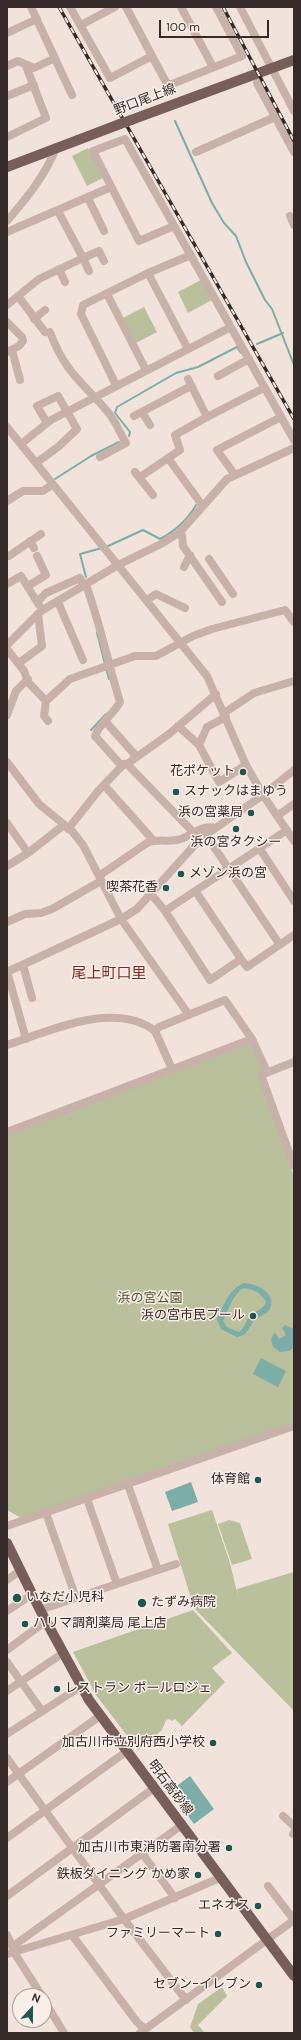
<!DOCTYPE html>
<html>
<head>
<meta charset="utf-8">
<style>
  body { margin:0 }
  #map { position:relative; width:301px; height:2040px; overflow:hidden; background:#f1e3dc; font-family:"DM Sans",sans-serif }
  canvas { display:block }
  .frame { position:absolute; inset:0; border:8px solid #352a28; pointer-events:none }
  .north { position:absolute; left:12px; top:1988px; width:40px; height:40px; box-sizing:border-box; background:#f9eee8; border:1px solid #aba09b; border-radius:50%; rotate:22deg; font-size:11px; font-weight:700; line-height:16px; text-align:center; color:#352a28 }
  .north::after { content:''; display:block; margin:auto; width:14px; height:18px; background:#1f554f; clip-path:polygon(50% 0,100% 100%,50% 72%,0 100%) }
  .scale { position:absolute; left:159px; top:20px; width:110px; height:18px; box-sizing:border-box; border:2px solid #352a28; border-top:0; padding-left:5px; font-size:12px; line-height:14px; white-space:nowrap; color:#352a28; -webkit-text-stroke:3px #f9eee8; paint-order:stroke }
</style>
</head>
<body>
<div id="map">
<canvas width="301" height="2040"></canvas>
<div class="frame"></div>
<div class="north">N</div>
<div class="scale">100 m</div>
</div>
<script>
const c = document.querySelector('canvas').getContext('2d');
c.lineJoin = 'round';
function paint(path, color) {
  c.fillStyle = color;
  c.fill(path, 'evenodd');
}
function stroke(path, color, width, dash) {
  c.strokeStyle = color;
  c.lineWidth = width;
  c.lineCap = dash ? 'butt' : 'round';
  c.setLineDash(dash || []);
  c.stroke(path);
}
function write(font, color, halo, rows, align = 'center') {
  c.font = font + ' "DM Sans","Noto Sans JP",sans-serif';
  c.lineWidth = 3;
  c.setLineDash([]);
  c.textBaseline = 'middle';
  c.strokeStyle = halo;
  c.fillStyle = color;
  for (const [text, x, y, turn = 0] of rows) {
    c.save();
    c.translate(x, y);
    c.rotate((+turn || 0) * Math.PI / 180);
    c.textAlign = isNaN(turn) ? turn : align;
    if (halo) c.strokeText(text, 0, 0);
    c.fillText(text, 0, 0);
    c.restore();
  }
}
const green = new Path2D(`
  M 88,148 L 103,178 L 87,186 L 72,156 Z
  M 201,280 L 212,300 L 188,313 L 178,292 Z
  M 144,307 L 157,332 L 136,343 L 123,318 Z
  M 249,1044 L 252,1045 L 263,1067 L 260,1082 L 294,1176 L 294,1423 L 21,1518 L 7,1510 L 7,1135 Z
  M 212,1510 L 230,1563 L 238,1596 L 237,1589 L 294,1572 L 294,1711 L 194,1608 L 168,1524 Z
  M 229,1520 L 240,1523 L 252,1559 L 232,1565 L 218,1524 Z
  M 193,1610 L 232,1653 L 212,1668 L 225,1682 L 182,1726 L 175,1719 L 172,1721 L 169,1719 L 166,1720 L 162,1730 L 138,1750 L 96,1695 L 73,1652 Z
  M 222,1987 L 227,1996 L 198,2025 L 205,2033 L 194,2033 L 190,2027 L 198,2004 Z`);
const water = new Path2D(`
  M 244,1283 C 256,1283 279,1294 269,1310 C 266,1315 258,1316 254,1321 C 247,1329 249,1335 237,1337 L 221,1329 L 217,1319 C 224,1305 229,1289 244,1283 ZM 241,1289 C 251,1287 261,1293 266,1302 C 263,1310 256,1310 251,1315 C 246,1320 245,1328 239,1332 L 227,1327 L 223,1321 L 233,1299 Z
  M 285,1325 L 294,1329 L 294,1347 L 289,1351 L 280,1352 L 273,1347 L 271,1339 L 275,1332 L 279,1339 L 286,1335 L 282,1328 Z
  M 261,1358 L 286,1371 L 278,1387 L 253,1374 Z
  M 191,1482 L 198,1502 L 172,1511 L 165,1492 Z
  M 190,1776 L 214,1809 L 194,1824 L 170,1791 Z`);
const stream = new Path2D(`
  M 175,121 L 212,203 L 224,223 L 236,236 L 246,262 L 265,300 L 272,309 L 294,365
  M 257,344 L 283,333
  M 129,436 L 130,432 L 115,413 L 117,407 L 176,373 L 198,367 L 237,347 L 241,353 L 242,352
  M 55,479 L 91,456 L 119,442
  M 106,547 L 143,530 L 160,539 C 175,531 187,521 196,505
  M 86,577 L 80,554 L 102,548
  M 97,633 L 105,664
  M 106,668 L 109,679
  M 91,730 L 106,714`);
const minor = new Path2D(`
  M 31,7 L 72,95
  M 70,7 L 110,78 L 152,56
  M 126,7 L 167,84 L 172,84 L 242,56 L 216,7
  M 181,7 L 213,67
  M 240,7 L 294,111
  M 81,25 L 115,7
  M 7,33 L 37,19
  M 7,66 L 18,61 L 34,68 L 55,58
  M 257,83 L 294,152
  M 7,96 L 34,85
  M 7,137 L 46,118 L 26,66
  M 196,152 L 275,117
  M 88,198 L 104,231
  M 290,216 L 294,225
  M 7,221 C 26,199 45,176 56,148
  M 174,226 L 139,241 L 93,151 L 125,139 C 182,239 238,340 294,440
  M 7,232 L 111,187
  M 59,269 L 65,282
  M 89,271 L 83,258 L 99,251 L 104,261
  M 148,273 L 188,349
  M 107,294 L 146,370
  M 18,296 L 45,332
  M 7,305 L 39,279 L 83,258 L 58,211
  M 34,319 L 45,310
  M 7,322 L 22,337 L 23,341 L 19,346 L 7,352
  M 50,332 C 64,371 82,382 107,411 C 115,420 120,433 126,443 L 100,457
  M 12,350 L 20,380
  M 218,376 L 249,359
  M 188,379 L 207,417 L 264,388
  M 116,385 L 81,314 L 83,305 L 148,273 L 191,255
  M 142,412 L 150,425
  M 134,416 L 191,386
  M 7,427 L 207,676 L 246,765 L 263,795 L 294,841
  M 21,444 L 51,420 L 231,327
  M 168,458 L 202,505
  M 36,463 L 58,447 L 77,429 L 58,396 L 37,406 L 47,423
  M 135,472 L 153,495
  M 235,475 L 217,450 L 281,417
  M 140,477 L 180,450 L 175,435 L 207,417
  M 7,501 L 23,491 L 43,491 L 53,484
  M 180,532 L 182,535 L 183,546 L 222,602
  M 30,541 L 34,548
  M 9,556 L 41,534
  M 209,559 L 233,594
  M 184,567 L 190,555
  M 7,584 L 21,576 L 39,605
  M 86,585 C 100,623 108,663 120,702 C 113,715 100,722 95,736 L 120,764 L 127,764 L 194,833
  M 28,586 L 46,575 L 37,556
  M 147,600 L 156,594 L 185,608
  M 37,602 L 46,593 L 80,578 L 84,586
  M 58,602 L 83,660
  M 7,645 L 41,611 L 118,565 L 163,543 L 180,532 L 227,479 L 294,448
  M 7,649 L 24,671 L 28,682 L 46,701
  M 19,663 L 42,646 L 38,614
  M 224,713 L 254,693 L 294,681
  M 7,715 L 16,691 L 28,679
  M 226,717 L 207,727 L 199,745 L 200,747 L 219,782 L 246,765
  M 48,721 L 44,716 L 46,701 L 70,679 L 135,656 L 156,656 L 193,636 L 212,629 L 285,610 L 294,622
  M 105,721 L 137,757
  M 178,726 L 199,745
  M 7,762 L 39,804 L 72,831 L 83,845 L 121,919 L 189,1015
  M 127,764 L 169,734 L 216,694
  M 104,785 L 153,840
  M 277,816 L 294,804
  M 7,823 L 28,853
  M 68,829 L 99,790 L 124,764
  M 206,835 L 280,945
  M 260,849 L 294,901
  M 7,866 L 28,853 L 64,825
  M 99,876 L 147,843 C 158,838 170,843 181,839 C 192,835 203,824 216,828
  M 196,892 L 241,959
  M 151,894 L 165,911 L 210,980 L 241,959 L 247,967 L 294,935
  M 165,911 L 287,830
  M 7,922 L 25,914 L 41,913 L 52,909 L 101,881
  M 23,965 L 32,998
  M 7,971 L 26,1039
  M 7,972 L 121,919 L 137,909 L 200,839 L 263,795 L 294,770
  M 7,1045 C 50,1031 115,1000 155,1031
  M 294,1062 L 261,1075 L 294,1166
  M 172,1069 L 155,1031 L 159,1027 L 225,1000 L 252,1039
  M 7,1132 L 252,1039 L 267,1072
  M 128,1485 L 158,1570
  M 87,1499 L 117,1584
  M 46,1513 L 76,1598
  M 7,1526 L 294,1426
  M 7,1580 L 21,1570
  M 40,1610 L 176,1564
  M 7,1611 L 33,1594
  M 7,1650 L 46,1621
  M 7,1662 L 42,1711
  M 7,1691 L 63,1653
  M 7,1734 L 80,1687
  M 7,1758 L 124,1919 L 186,2000
  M 7,1782 L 100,1716
  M 283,1816 L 294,1826
  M 293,1834 L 294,1832
  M 7,1838 L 127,1751
  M 142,1853 L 175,1898
  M 268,1886 L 294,1920
  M 7,1896 L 154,1788
  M 7,1935 L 17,1957 L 42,1996
  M 72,1935 L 137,2022 L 145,2029
  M 13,1946 L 182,1825
  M 7,1954 L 124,1919 L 222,1877
  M 44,2000 L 64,2033
  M 140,2033 L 294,1920`);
const major = new Path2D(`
  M 131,120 L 294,60
  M 7,167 L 120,124
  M 7,1543 L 40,1610 L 89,1700 L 294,1976`);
const rail = new Path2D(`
  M 59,7 L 294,419
  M 223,7 L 294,141`);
const majorBridge = new Path2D(`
  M 120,124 L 131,120`);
const markers = [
  [243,772,4,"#1f554f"],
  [176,792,4,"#1f554f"],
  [251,813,4,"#1f554f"],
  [236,829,4,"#1f554f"],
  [181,874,4,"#1f554f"],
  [166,888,4,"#1f554f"],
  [253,1316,4,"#1f554f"],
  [258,1480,4,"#1f554f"],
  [17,1598,5,"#1f554f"],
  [142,1603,5,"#1f554f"],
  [25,1624,4,"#1f554f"],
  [57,1689,4,"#1f554f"],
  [213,1743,4,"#1f554f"],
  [229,1848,4,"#1f554f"],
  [198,1875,4,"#1f554f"],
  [258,1906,4,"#1f554f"],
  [218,1934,4,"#1f554f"],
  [259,1985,4,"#1f554f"]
];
const streetNames = [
  ["野口尾上線",145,100,-21],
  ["明石高砂線",170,1788,53]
];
const poiNames = [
  ["花ポケット",235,772],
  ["スナックはまゆう",184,792,"left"],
  ["浜の宮薬局",243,813],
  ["浜の宮タクシー",236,843,"center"],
  ["メゾン浜の宮",189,874,"left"],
  ["喫茶花香",158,888],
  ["浜の宮市民プール",245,1316],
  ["体育館",250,1480],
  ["いなだ小児科",26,1598,"left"],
  ["たずみ病院",151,1603,"left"],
  ["ハリマ調剤薬局 尾上店",33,1624,"left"],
  ["レストラン ポールロジェ",65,1689,"left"],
  ["加古川市立別府西小学校",205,1743],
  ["加古川市東消防署南分署",221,1848],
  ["鉄板ダイニング かめ家",190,1875],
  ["エネオス",250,1906],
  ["ファミリーマート",210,1934],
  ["セブン-イレブン",251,1985]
];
const parkNames = [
  ["浜の宮公園",150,1299]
];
const quarterNames = [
  ["尾上町口里",109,974]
];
paint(green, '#babf9c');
paint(water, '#7cada6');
stroke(stream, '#7cada6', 2);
stroke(minor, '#c8b1a8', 8);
stroke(major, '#775e5a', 10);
stroke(rail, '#352a28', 3.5);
stroke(rail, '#f9eee8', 2, [6]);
stroke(majorBridge, '#775e5a', 10);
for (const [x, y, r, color] of markers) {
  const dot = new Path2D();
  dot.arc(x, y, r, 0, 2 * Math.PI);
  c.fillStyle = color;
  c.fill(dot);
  stroke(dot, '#f9eee8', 1.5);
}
write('13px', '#352a28', '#f9eee8', streetNames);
write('13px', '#352a28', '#f9eee8', poiNames, 'right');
write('13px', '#4c532d', '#f9eee8', parkNames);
write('15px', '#812a24', '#f9eee8', quarterNames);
</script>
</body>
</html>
